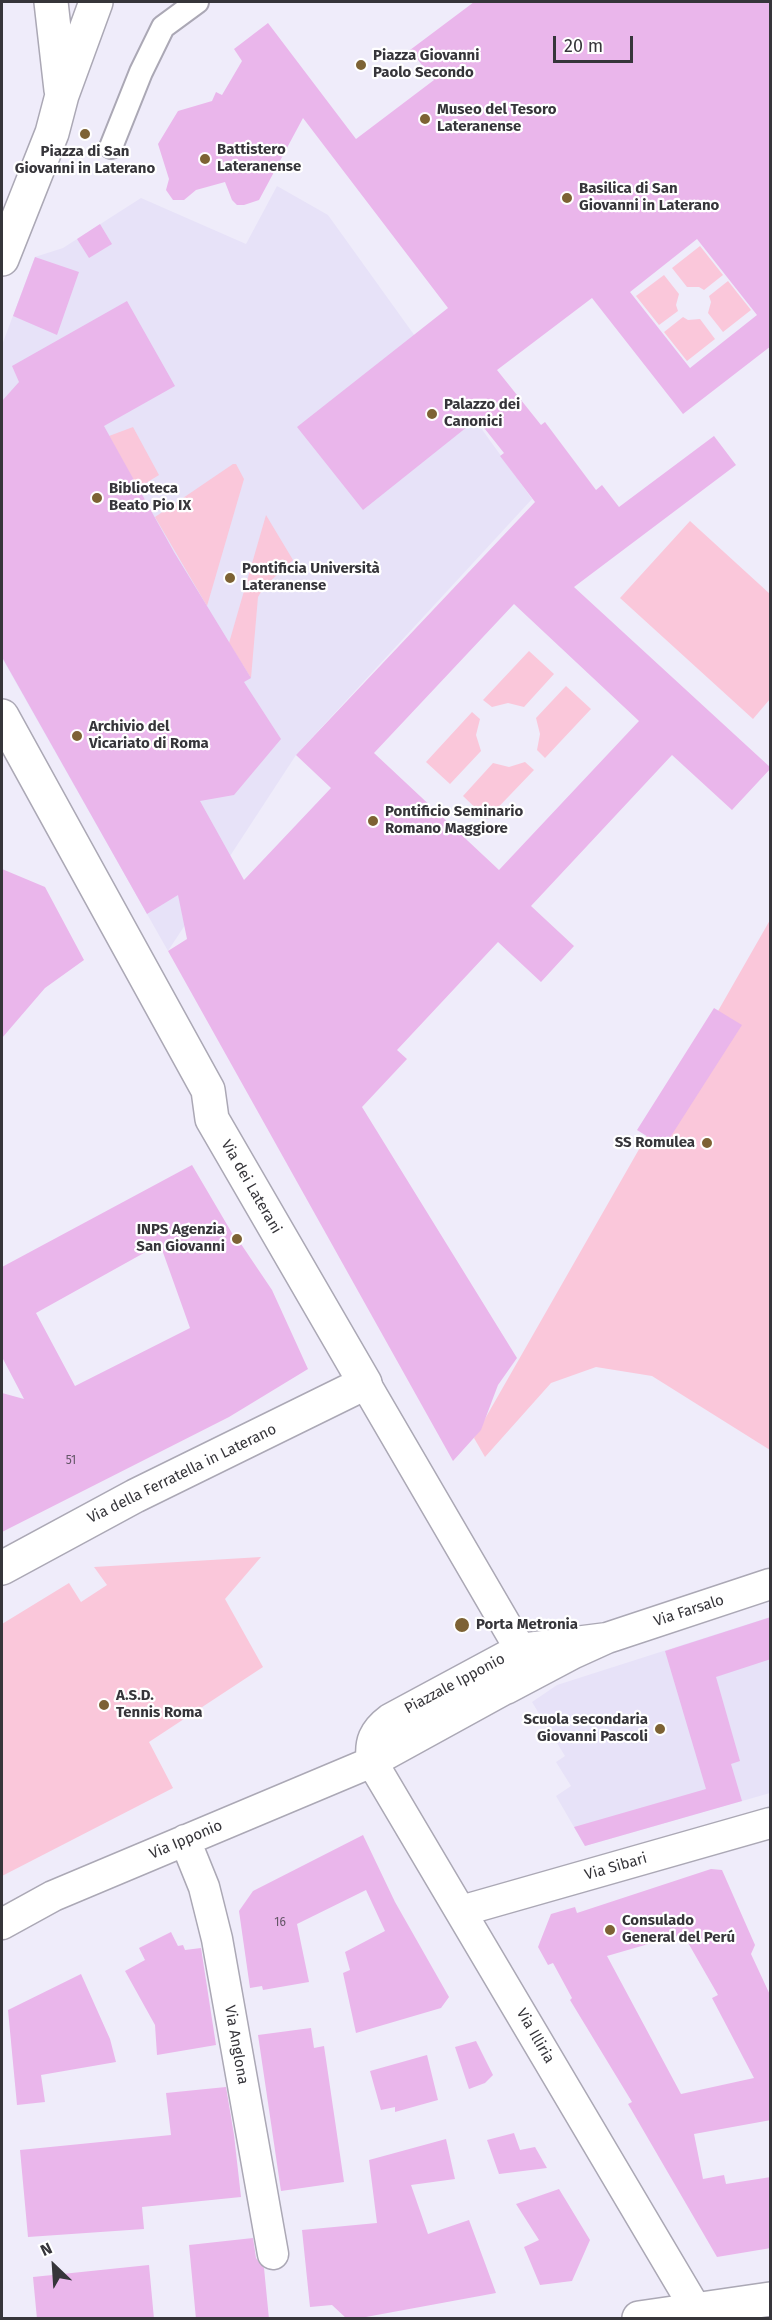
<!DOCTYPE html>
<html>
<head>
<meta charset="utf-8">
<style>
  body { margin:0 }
  #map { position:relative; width:772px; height:2320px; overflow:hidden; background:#efecfa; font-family:"Fira Sans",sans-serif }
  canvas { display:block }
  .frame { position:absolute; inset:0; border:3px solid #36353a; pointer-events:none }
  .north { position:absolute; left:24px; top:2236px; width:60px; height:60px; -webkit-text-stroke:4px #fff; paint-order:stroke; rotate:335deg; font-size:16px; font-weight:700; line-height:24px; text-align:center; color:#36353a }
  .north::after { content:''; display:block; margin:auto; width:21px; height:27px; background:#36353a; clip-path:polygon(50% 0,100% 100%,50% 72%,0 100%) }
  .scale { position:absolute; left:553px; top:36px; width:80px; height:27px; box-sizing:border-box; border:3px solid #36353a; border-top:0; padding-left:8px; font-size:18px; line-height:21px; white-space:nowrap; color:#36353a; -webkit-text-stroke:4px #fff; paint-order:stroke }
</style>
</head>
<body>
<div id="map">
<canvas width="772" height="2320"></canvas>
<div class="frame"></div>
<div class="north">N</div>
<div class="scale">20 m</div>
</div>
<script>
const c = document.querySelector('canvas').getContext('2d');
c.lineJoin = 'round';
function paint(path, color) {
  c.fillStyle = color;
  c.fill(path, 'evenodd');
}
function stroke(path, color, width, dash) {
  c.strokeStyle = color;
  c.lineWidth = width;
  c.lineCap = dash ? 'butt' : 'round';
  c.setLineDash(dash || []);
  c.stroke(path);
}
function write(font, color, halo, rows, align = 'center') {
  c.font = font + ' "Fira Sans",sans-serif';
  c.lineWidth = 4.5;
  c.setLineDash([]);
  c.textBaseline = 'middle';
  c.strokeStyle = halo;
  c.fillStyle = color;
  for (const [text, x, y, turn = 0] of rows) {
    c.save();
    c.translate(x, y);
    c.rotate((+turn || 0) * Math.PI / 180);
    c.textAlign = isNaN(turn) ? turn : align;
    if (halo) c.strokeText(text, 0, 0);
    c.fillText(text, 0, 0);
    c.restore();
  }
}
const built = new Path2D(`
  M 277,186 L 328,215 L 532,499 L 296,755 L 168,951 L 2,658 L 2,345 L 35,257 L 63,248 L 141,198 L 246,244 Z
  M 770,1617 L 770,1793 L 585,1846 L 556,1796 L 571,1786 L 556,1762 L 565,1756 L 532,1702 L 557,1685 Z`);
const green = new Path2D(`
  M 700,246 L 723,275 L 704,290 L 699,287 L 687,287 L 672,268 Z
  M 664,275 L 679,294 L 676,305 L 678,311 L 659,325 L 636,296 Z
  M 728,281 L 751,310 L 723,332 L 708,313 L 711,302 L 709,296 Z
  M 683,317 L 688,320 L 700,319 L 715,339 L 687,361 L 664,332 Z
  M 133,427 L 159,475 L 138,488 L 109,436 Z
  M 233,464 L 236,464 L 244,479 L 207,606 L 155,517 Z
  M 266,515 L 293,560 L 264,587 L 258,597 L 251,678 L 229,643 Z
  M 690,521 L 770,594 L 770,699 L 753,719 L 620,598 Z
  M 529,651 L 554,674 L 524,707 L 508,703 L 492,707 L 483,700 Z
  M 566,686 L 591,709 L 545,758 L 537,750 L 540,734 L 536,718 Z
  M 472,712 L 480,719 L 476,735 L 481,751 L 450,784 L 426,762 Z
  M 525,762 L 534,770 L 487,819 L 463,796 L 493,763 L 509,767 Z
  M 770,920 L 770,1450 L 652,1376 L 596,1367 L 551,1383 L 485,1457 L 474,1438 Z
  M 261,1557 L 225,1599 L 263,1667 L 149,1742 L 173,1788 L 2,1876 L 2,1624 L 69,1583 L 81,1602 L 107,1585 L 94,1567 Z`);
const building = new Path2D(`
  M 474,2 L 771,2 L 771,346 L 683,414 L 592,298 L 497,370 L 541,425 L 545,422 L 596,490 L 602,485 L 619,507 L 714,436 L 736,465 L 574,587 L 771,768 L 732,810 L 672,755 L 531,906 L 574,946 L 541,982 L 498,942 L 397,1050 L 407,1059 L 362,1107 L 517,1358 L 498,1385 L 481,1430 L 453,1461 L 168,951 L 187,939 L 178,895 L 147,914 L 2,657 L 2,401 L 19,382 L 12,366 L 127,301 L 175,386 L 104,426 L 174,552 L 251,678 L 244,682 L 281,739 L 234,795 L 200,801 L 244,880 L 331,788 L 296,755 L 535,502 L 500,456 L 504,453 L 477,419 L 363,510 L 297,427 L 448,308 L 303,118 L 259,200 L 244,205 L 237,205 L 232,200 L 225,182 L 196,190 L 184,200 L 173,200 L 166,190 L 169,179 L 158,144 L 178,111 L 212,101 L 216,92 L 222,95 L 242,61 L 234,49 L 268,23 L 356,139 L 434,80 L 410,50 ZM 697,239 L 757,315 L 690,368 L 630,292 ZM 514,604 L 639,721 L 499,870 L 374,753 Z
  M 100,224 L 112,244 L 89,258 L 77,239 Z
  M 35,257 L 79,272 L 57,335 L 13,316 Z
  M 2,869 L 45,887 L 84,960 L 45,988 L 2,1038 Z
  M 714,1008 L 742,1025 L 664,1147 L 637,1130 Z
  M 192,1165 L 239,1245 L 241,1244 L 272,1290 L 308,1369 L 229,1417 L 2,1532 L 2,1393 L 24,1399 L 2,1357 L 2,1267 ZM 160,1244 L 190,1328 L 75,1386 L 36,1313 Z
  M 771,1617 L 771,1659 L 716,1677 L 740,1761 L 731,1764 L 742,1801 L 585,1846 L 574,1827 L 706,1789 L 665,1651 Z
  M 363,1835 L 395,1902 L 449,1997 L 441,2008 L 356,2033 L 343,1973 L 350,1970 L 345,1952 L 385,1931 L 366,1890 L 297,1924 L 309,1982 L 263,1990 L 262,1986 L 250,1988 L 239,1911 L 253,1891 Z
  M 711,1869 L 722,1870 L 755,1945 L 751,1954 L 771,1997 L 771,2120 L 694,2134 L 703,2179 L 724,2175 L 726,2184 L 771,2177 L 771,2248 L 717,2257 L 628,2104 L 632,2102 L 570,2000 L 572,1998 L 553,1963 L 548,1965 L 538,1947 L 551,1914 L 575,1907 L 577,1913 ZM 683,1934 L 718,1995 L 712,1998 L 754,2078 L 681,2094 L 607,1956 Z
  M 171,1932 L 178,1946 L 183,1945 L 185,1950 L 201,1948 L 216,2045 L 157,2055 L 155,2025 L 125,1971 L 145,1960 L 139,1948 Z
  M 81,1974 L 110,2039 L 116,2062 L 41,2075 L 45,2102 L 17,2105 L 8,2010 Z
  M 311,2028 L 314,2048 L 324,2046 L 344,2182 L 281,2191 L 258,2035 Z
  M 476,2041 L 493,2075 L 485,2083 L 469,2089 L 455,2047 Z
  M 427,2055 L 438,2100 L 395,2112 L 395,2107 L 381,2110 L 370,2071 Z
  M 226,2087 L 234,2135 L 241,2197 L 142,2207 L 144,2229 L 28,2237 L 20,2150 L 171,2135 L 166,2093 Z
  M 514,2133 L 520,2150 L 535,2147 L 547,2168 L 499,2174 L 487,2140 Z
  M 446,2139 L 455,2179 L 411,2185 L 428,2234 L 469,2220 L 496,2293 L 355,2319 L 347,2319 L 332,2305 L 310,2307 L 302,2230 L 377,2223 L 369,2160 Z
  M 559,2189 L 590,2240 L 572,2281 L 540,2285 L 524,2247 L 539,2240 L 516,2204 Z
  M 253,2238 L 256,2258 L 264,2268 L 269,2319 L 196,2319 L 189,2245 Z
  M 149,2265 L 154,2319 L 37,2319 L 33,2277 Z`);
const pedestrian = new Path2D(`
  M 111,147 L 141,72 L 163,27 L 197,2`);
const minor = new Path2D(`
  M 607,1638 L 520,1649 L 390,1719 C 374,1731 369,1742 372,1762 L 701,2318
  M 506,1689 L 574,1653 L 607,1638 L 770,1584
  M 185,1840 L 204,1887 L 217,1939 L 273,2254
  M 461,1911 L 770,1823
  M 2,1924 L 53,1896 L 372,1762 L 503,1690 C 516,1677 521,1668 520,1649 L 365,1383`);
const secondary = new Path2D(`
  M 639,2318 L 770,2299`);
const primary = new Path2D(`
  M 51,2 L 61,90
  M 2,259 L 52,133 L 62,95 L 96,2
  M 2,716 L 208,1090 L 212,1119 L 365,1383 L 135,1496 L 2,1568`);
const markers = [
  [361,65,6,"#7d6234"],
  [425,119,6,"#7d6234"],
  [85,134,6,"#7d6234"],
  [205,159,6,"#7d6234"],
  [567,198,6,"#7d6234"],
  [432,414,6,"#7d6234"],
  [97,498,6,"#7d6234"],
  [230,578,6,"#7d6234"],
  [77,736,6,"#7d6234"],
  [373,821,6,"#7d6234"],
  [707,1143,6,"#7d6234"],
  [237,1239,6,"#7d6234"],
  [462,1625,8,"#7d6234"],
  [104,1705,6,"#7d6234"],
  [660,1729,6,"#7d6234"],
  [610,1930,6,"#7d6234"]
];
const numberNames = [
  ["51",71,1461],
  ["16",280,1923]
];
const poiNames = [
  ["Piazza Giovanni",373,56],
  ["Paolo Secondo",373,73],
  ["Museo del Tesoro",437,110],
  ["Lateranense",437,127],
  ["Battistero",217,150],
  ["Lateranense",217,167],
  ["Piazza di San",85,152,"center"],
  ["Giovanni in Laterano",85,169,"center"],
  ["Basilica di San",579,189],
  ["Giovanni in Laterano",579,206],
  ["Palazzo dei",444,405],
  ["Canonici",444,422],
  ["Biblioteca",109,489],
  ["Beato Pio IX",109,506],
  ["Pontificia Università",242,569],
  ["Lateranense",242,586],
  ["Archivio del",89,727],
  ["Vicariato di Roma",89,744],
  ["Pontificio Seminario",385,812],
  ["Romano Maggiore",385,829],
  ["SS Romulea",695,1143,"right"],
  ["INPS Agenzia",225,1230,"right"],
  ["San Giovanni",225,1247,"right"],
  ["Porta Metronia",476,1625],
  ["A.S.D.",116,1696],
  ["Tennis Roma",116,1713],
  ["Scuola secondaria",648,1720,"right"],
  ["Giovanni Pascoli",648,1737,"right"],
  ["Consulado",622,1921],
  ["General del Perú",622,1938]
];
const streetNames = [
  ["Via dei Laterani",251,1187,60],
  ["Via della Ferratella in Laterano",182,1474,-26],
  ["Via Farsalo",689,1611,-18],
  ["Piazzale Ipponio",455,1684,-28],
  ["Via Ipponio",186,1840,-23],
  ["Via Sibari",616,1867,-16],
  ["Via Illiria",535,2036,60],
  ["Via Anglona",236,2045,80]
];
paint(built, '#e7e2f8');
paint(green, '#fac7da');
paint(building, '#eab6eb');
stroke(pedestrian, '#aba8b5', 26);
stroke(minor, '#aba8b5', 33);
stroke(secondary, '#aba8b5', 36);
stroke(primary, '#aba8b5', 36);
stroke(pedestrian, '#fff', 22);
stroke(minor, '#fff', 30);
stroke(secondary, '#fff', 33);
stroke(primary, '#fff', 33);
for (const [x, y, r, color] of markers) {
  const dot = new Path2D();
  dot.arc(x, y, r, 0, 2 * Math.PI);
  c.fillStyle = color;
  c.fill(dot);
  stroke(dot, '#fff', 2);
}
write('12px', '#635566', null, numberNames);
write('bold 15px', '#36353a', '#fff', poiNames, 'left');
write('15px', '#36353a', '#fff', streetNames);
</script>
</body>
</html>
